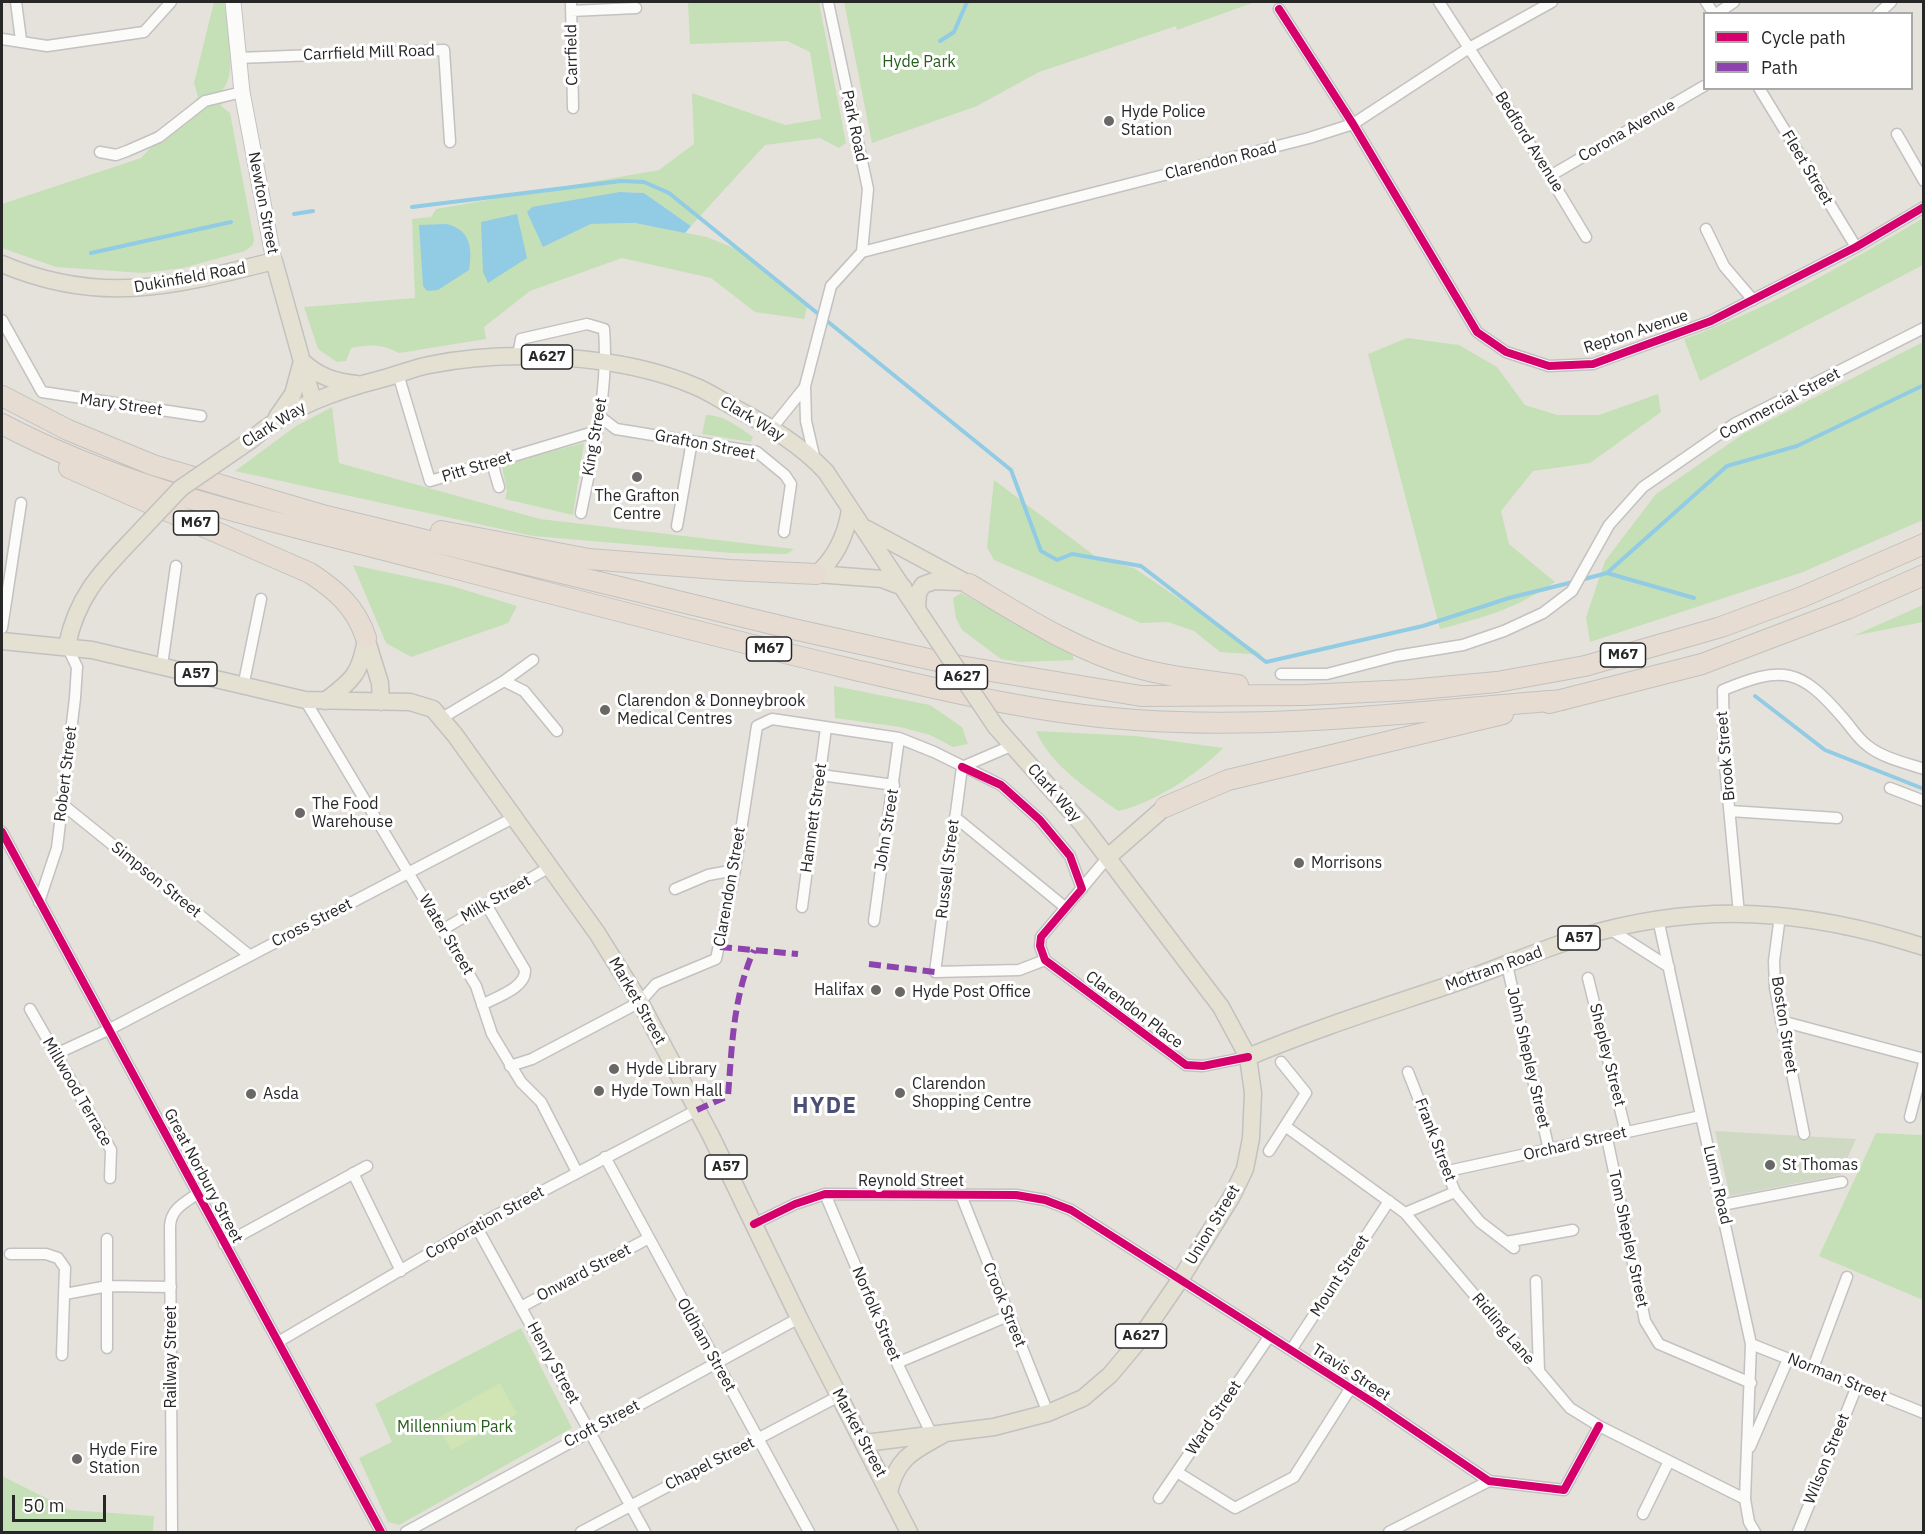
<!DOCTYPE html>
<html>
<head>
<meta charset="utf-8">
<style>
  body { margin:0 }
  #map { position:relative; width:1925px; height:1534px; overflow:hidden; background:#e5e2dc; font-family:"IBM Plex Sans",sans-serif }
  canvas { display:block }
  .frame { position:absolute; inset:0; border:3px solid #272727; pointer-events:none }
  .legend { position:absolute; left:1703px; top:12px; width:210px; height:78px; box-sizing:border-box; background:#fff; border:2px solid #a9a9a9; margin:0; padding:8px 10px; list-style:none; font-size:18px; color:#272727 }
  .legend li { display:flex; align-items:center; gap:12px; height:30px }
  .legend b { width:30px; border:2px solid #a9a9a9 }
  .scale { position:absolute; left:12px; top:1495px; width:94px; height:27px; box-sizing:border-box; border:3px solid #272727; border-top:0; padding-left:8px; font-size:18px; line-height:21px; white-space:nowrap; color:#272727; -webkit-text-stroke:4px #fff; paint-order:stroke }
</style>
</head>
<body>
<div id="map">
<canvas width="1925" height="1534"></canvas>
<div class="frame"></div>
<ul class="legend">
<li><b style="height:8px;background:#d6006c"></b>Cycle path</li>
<li><b style="height:8px;background:#8e44ad"></b>Path</li>
</ul>
<div class="scale">50 m</div>
</div>
<script>
const c = document.querySelector('canvas').getContext('2d');
c.lineJoin = 'round';
function paint(path, color) {
  c.fillStyle = color;
  c.fill(path, 'evenodd');
}
function stroke(path, color, width, dash) {
  c.strokeStyle = color;
  c.lineWidth = width;
  c.lineCap = dash ? 'butt' : 'round';
  c.setLineDash(dash || []);
  c.stroke(path);
}
function write(font, color, halo, rows, align = 'center') {
  c.font = font + ' "IBM Plex Sans",sans-serif';
  c.lineWidth = 6;
  c.setLineDash([]);
  c.textBaseline = 'middle';
  c.strokeStyle = halo;
  c.fillStyle = color;
  for (const [text, x, y, turn = 0] of rows) {
    c.save();
    c.translate(x, y);
    c.rotate((+turn || 0) * Math.PI / 180);
    c.textAlign = isNaN(turn) ? turn : align;
    if (halo) c.strokeText(text, 0, 0);
    c.fillText(text, 0, 0);
    c.restore();
  }
}
const green = new Path2D(`
  M 214,2 L 224,2 C 227,23 238,74 223,89 L 221,106 L 230,113 L 254,239 L 253,245 L 245,251 L 183,268 L 143,273 L 56,267 L 2,248 L 2,204 L 141,158 L 198,97 L 194,83 Z
  M 688,2 L 819,2 L 846,143 L 839,148 L 820,138 L 765,145 L 691,226 L 644,193 L 620,192 L 543,247 L 591,224 L 635,223 L 707,237 L 739,250 L 808,304 L 804,319 L 755,312 L 711,278 L 622,258 L 530,291 L 484,327 L 486,339 L 399,353 C 382,344 370,344 351,348 L 346,361 L 337,362 L 318,349 L 304,307 L 415,298 L 412,219 L 431,217 L 436,209 L 659,170 L 694,144 L 692,93 L 785,125 L 821,119 L 810,52 L 787,41 L 690,44 Z
  M 844,2 L 1255,2 L 1177,30 L 1176,26 L 1039,72 L 977,106 L 872,143 Z
  M 1923,218 L 1923,265 L 1700,381 L 1684,339 C 1768,309 1847,263 1923,218 Z
  M 1407,338 L 1459,345 L 1497,367 L 1525,405 L 1557,415 L 1599,415 L 1658,394 L 1661,412 L 1590,463 L 1533,471 L 1501,511 L 1509,544 L 1555,582 C 1513,610 1488,616 1440,629 L 1368,354 Z
  M 1923,342 L 1923,520 L 1803,572 L 1590,642 L 1586,617 L 1605,561 L 1656,494 L 1743,434 Z
  M 332,407 L 339,463 L 540,519 L 794,549 L 787,554 L 731,553 L 533,536 L 235,471 L 296,426 Z
  M 706,415 C 724,415 739,427 753,437 L 751,442 L 702,434 Z
  M 584,443 L 573,515 L 505,499 L 507,491 L 502,467 L 508,462 Z
  M 994,480 L 1099,559 L 1134,568 L 1262,655 L 1220,652 L 1194,631 L 1168,622 L 1141,623 L 994,560 L 987,547 Z
  M 353,565 L 452,586 L 517,606 L 508,623 L 411,657 L 386,643 Z
  M 961,593 L 1072,654 L 1074,660 L 1020,662 L 1001,659 L 962,630 L 956,618 L 953,598 Z
  M 1923,605 L 1923,622 L 1853,636 Z
  M 834,686 L 930,705 L 962,727 L 968,744 L 953,747 L 930,735 L 900,727 L 835,718 Z
  M 1036,731 L 1136,736 L 1223,748 C 1198,774 1153,804 1118,811 C 1088,789 1050,765 1036,731 Z
  M 1876,1133 L 1923,1135 L 1923,1300 L 1819,1256 Z
  M 521,1328 L 572,1428 L 399,1525 L 388,1522 L 359,1458 L 392,1442 L 375,1404 Z
  M 2,1476 L 70,1510 L 154,1516 L 153,1532 L 2,1532 Z`);
const cemetery = new Path2D(`
  M 1715,1131 L 1856,1139 L 1840,1175 L 1730,1196 Z`);
const pitch = new Path2D(`
  M 500,1383 L 517,1414 L 451,1450 L 434,1420 Z`);
const water = new Path2D(`
  M 620,192 L 644,193 L 691,226 L 685,233 L 635,223 L 591,224 L 543,247 L 527,212 L 532,207 Z
  M 517,214 L 527,258 L 488,283 L 483,272 L 481,222 Z
  M 446,224 C 470,229 473,248 469,270 L 438,290 L 427,291 L 423,286 L 419,225 Z`);
const stream = new Path2D(`
  M 940,41 L 954,32 L 967,2
  M 412,207 L 621,181 L 644,182 L 669,193 L 1011,470 L 1041,551 L 1057,560 L 1072,554 L 1141,566 L 1266,662 L 1423,626 L 1509,598 L 1573,582
  M 294,214 L 313,211
  M 91,253 L 231,222
  M 1607,573 L 1694,598
  M 1581,580 L 1607,573 L 1727,466 L 1797,446 L 1924,385
  M 1755,696 L 1825,750 L 1924,789`);
const street = new Path2D(`
  M 16,2 L 21,40
  M 571,2 L 573,108
  M 828,2 L 868,189 L 862,252
  M 1439,2 L 1510,111 L 1586,237
  M 1706,2 L 1714,14
  M 1279,9 L 1353,124 L 1477,332 L 1506,352 L 1549,366 L 1593,364 L 1711,321 L 1856,247 L 1924,207
  M 571,11 L 636,8
  M 1716,14 L 1734,2
  M 1878,14 L 1891,2
  M 2,39 L 47,46 L 144,32 L 171,2
  M 238,58 L 444,50 L 450,142
  M 1759,88 L 1856,247
  M 1897,134 L 1924,181
  M 100,152 L 116,155 L 127,151 L 159,137 L 205,101 L 242,92
  M 1550,176 L 1704,86
  M 1706,229 L 1724,266 L 1753,300
  M 862,252 L 1309,138 L 1353,124 L 1469,48 L 1552,2
  M 2,320 L 42,392 L 201,416
  M 518,356 L 521,339 L 587,324 L 604,329 C 609,391 593,452 581,513
  M 398,374 L 430,481 L 597,431
  M 599,416 L 616,429 L 757,452 L 785,475 L 791,484 L 784,532
  M 772,428 L 805,387
  M 815,460 L 806,421 L 805,386 L 831,286 L 862,252
  M 492,463 L 499,487
  M 677,526 L 692,441
  M 2,628 L 21,503
  M 162,665 L 176,566
  M 1281,674 L 1327,674 L 1396,656 L 1463,645 L 1504,631 L 1543,613 L 1572,591 L 1609,525 L 1643,487 L 1734,424 L 1924,328
  M 504,681 L 524,691 L 557,731
  M 243,687 L 261,599
  M 305,700 L 476,986 L 492,1034 L 521,1082 L 541,1102 L 577,1172
  M 442,718 L 504,681 L 533,660
  M 962,767 L 935,972 L 1019,970 L 1045,960
  M 962,767 L 1011,746
  M 821,775 L 894,785
  M 1890,788 L 1924,801
  M 62,804 L 249,955
  M 1730,811 L 1837,818
  M 955,817 L 1066,908
  M 2,832 L 381,1532
  M 675,889 L 708,875 L 735,870
  M 39,902 L 57,848 L 75,698 L 77,667 L 67,646
  M 802,907 L 826,728
  M 1739,914 L 1724,754 L 1723,690 C 1783,665 1800,668 1843,718 C 1851,727 1858,739 1868,746 C 1883,758 1906,763 1924,769
  M 1780,916 L 1774,961 L 1775,988 L 1804,1134
  M 1658,919 L 1751,1344 L 1745,1499 L 1749,1522 L 1755,1532
  M 874,921 L 899,738
  M 442,930 L 548,868
  M 1611,930 L 1669,967
  M 1045,960 L 1186,1065 L 1203,1066 L 1248,1057
  M 1045,960 L 1040,946 L 1041,937 L 1108,857
  M 1507,965 L 1549,1150
  M 1588,978 L 1626,1133
  M 482,1005 C 496,997 526,988 525,970 L 487,906
  M 30,1009 L 111,1150 L 110,1178
  M 1781,1021 L 1924,1059
  M 56,1054 L 110,1029 L 513,818
  M 510,1066 L 532,1059 L 640,1002 L 656,984 L 716,959 L 735,870 L 757,726 L 772,719 L 899,738 L 934,752 L 1001,785 L 1040,820 L 1070,856 L 1082,889
  M 1910,1117 L 1924,1063
  M 1285,1126 L 1405,1213 L 1570,1408 L 1599,1426 L 1745,1499
  M 1607,1138 L 1645,1321 L 1659,1344 L 1751,1383
  M 1269,1151 L 1306,1093 L 1281,1062
  M 605,1157 L 809,1532
  M 1448,1171 L 1701,1116
  M 353,1173 L 401,1271
  M 1455,1192 L 1480,1222 L 1514,1248
  M 825,1194 L 897,1363 L 931,1433
  M 961,1195 L 1048,1413
  M 1722,1205 L 1842,1182
  M 1405,1213 L 1455,1192 L 1408,1072
  M 754,1224 L 795,1204 L 825,1194 L 1016,1195 L 1045,1200 L 1071,1210 L 1374,1403 L 1489,1481 L 1564,1490 L 1599,1426
  M 476,1226 L 645,1532
  M 107,1239 L 107,1348
  M 1506,1242 L 1573,1230
  M 224,1244 L 367,1166
  M 10,1254 L 46,1254 L 58,1258 L 65,1268 L 62,1355
  M 1536,1281 L 1539,1371
  M 65,1294 L 108,1286 L 171,1287
  M 521,1307 L 647,1239
  M 278,1342 L 476,1226 L 697,1110
  M 1751,1344 L 1924,1413
  M 1291,1350 L 1389,1201
  M 897,1363 L 1008,1316
  M 1813,1368 L 1847,1277
  M 1750,1447 L 1788,1359
  M 1177,1472 L 1235,1508 L 1294,1477 L 1350,1389
  M 1159,1498 L 1269,1337
  M 1643,1514 L 1669,1461
  M 172,1532 L 170,1226 C 171,1209 184,1203 197,1194
  M 406,1532 L 799,1318
  M 581,1532 L 839,1396
  M 1389,1532 L 1489,1481
  M 1798,1532 L 1857,1386`);
const secondary = new Path2D(`
  M 233,2 L 242,92 L 274,261`);
const primary = new Path2D(`
  M 2,264 C 101,306 174,286 274,261 L 313,401
  M 277,417 L 293,394 L 302,361 C 318,376 334,382 357,384
  M 251,440 C 288,407 338,390 385,378 C 400,374 414,368 429,365 C 510,349 621,354 697,387 C 711,393 724,402 737,409 C 769,426 801,445 826,472 L 928,626
  M 867,529 L 969,584
  M 817,574 L 882,579 L 903,587
  M 817,574 C 836,557 846,535 850,510
  M 917,608 L 918,593 L 923,585 L 934,581 L 959,582
  M 2,641 L 92,650 L 305,700 L 410,702 L 433,709 L 455,735 L 597,933 L 640,1002 L 711,1136 L 799,1318 L 909,1532
  M 367,641 L 380,683 L 381,702
  M 67,645 C 79,589 107,567 145,526
  M 325,701 C 353,680 361,673 366,638
  M 1108,857 L 1165,807
  M 1248,1057 C 1317,1028 1388,1006 1458,982 C 1499,968 1539,950 1581,937 C 1700,901 1806,909 1924,947
  M 865,1443 L 994,1427 L 1048,1413 L 1083,1398 L 1110,1375 L 1136,1344 L 1180,1280 L 1232,1196 L 1245,1169 L 1251,1138 L 1253,1093 L 1248,1057 L 1221,1007 L 1082,824 L 996,727
  M 889,1492 C 897,1457 914,1451 942,1435`);
const highway = new Path2D(`
  M 2,396 L 68,430 L 153,465 L 326,516 L 793,629 L 960,666 L 1141,696 L 1305,695 L 1409,690 L 1497,682 L 1585,666 L 1721,627 L 1802,597 L 1924,544
  M 2,424 C 138,496 290,524 438,564 C 575,600 713,636 851,669 C 945,691 1040,714 1136,720 C 1278,730 1421,711 1562,700
  M 69,468 L 310,573 C 336,590 356,607 366,638
  M 441,531 L 589,559 L 730,570 L 817,574
  M 969,584 C 1021,615 1075,650 1134,667 C 1168,677 1203,680 1238,685
  M 1549,703 L 1702,664 L 1847,609 L 1924,575
  M 1165,807 L 1228,780 L 1503,714`);
const primaryBridge = new Path2D(`
  M 145,526 L 181,488 L 251,440
  M 928,626 L 996,727`);
const quiet = new Path2D(`
  M 720,947 L 798,954
  M 869,964 L 935,972
  M 697,1110 L 728,1096 C 732,1046 733,997 754,950`);
const cycleway = new Path2D(`
  M 1279,9 L 1353,124 L 1477,332 L 1506,352 L 1549,366 L 1593,364 L 1711,321 L 1856,247 L 1924,207
  M 962,767 L 1001,785 L 1040,820 L 1070,856 L 1082,889 L 1041,937 L 1040,946 L 1045,960 L 1186,1065 L 1203,1066 L 1248,1057
  M 2,832 L 381,1532
  M 754,1224 L 795,1204 L 825,1194 L 1016,1195 L 1045,1200 L 1071,1210 L 1374,1403 L 1489,1481 L 1564,1490 L 1599,1426`);
const markers = [
  [1109,121,6,"#6a6866"],
  [637,477,6,"#6a6866"],
  [605,710,6,"#6a6866"],
  [300,813,6,"#6a6866"],
  [1299,863,6,"#6a6866"],
  [876,990,6,"#6a6866"],
  [900,992,6,"#6a6866"],
  [614,1069,6,"#6a6866"],
  [599,1091,6,"#6a6866"],
  [900,1093,6,"#6a6866"],
  [251,1094,6,"#6a6866"],
  [1770,1165,6,"#6a6866"],
  [77,1459,6,"#6a6866"]
];
const shields = [
  [547,357,51],
  [196,523,45],
  [769,649,45],
  [1623,655,45],
  [196,674,42],
  [962,677,51],
  [1579,938,42],
  [726,1167,42],
  [1141,1336,51]
];
const shieldNames = [
  ["A627",547,357],
  ["M67",196,523],
  ["M67",769,649],
  ["M67",1623,655],
  ["A57",196,674],
  ["A627",962,677],
  ["A57",1579,938],
  ["A57",726,1167],
  ["A627",1141,1336]
];
const streetNames = [
  ["Carrfield Mill Road",369,53,-2],
  ["Carrfield",572,55,-91],
  ["Park Road",854,126,78],
  ["Corona Avenue",1627,131,-30],
  ["Bedford Avenue",1529,142,58],
  ["Clarendon Road",1221,161,-14],
  ["Fleet Street",1807,168,59],
  ["Newton Street",263,203,79],
  ["Dukinfield Road",190,278,-10],
  ["Repton Avenue",1636,332,-18],
  ["Commercial Street",1780,404,-28],
  ["Mary Street",121,405,8],
  ["Clark Way",752,419,31],
  ["Clark Way",274,425,-32],
  ["King Street",595,437,-80],
  ["Grafton Street",705,445,11],
  ["Pitt Street",477,467,-17],
  ["Brook Street",1726,756,-95],
  ["Robert Street",66,774,-83],
  ["Clark Way",1054,793,48],
  ["Hamnett Street",814,818,-82],
  ["John Street",887,830,-81],
  ["Russell Street",948,869,-83],
  ["Simpson Street",156,880,39],
  ["Clarendon Street",730,887,-80],
  ["Milk Street",496,899,-30],
  ["Cross Street",312,923,-27],
  ["Water Street",446,935,59],
  ["Mottram Road",1494,969,-20],
  ["Market Street",637,1001,60],
  ["Clarendon Place",1134,1010,37],
  ["Boston Street",1784,1025,81],
  ["Shepley Street",1607,1055,76],
  ["John Shepley Street",1528,1058,77],
  ["Millwood Terrace",77,1092,60],
  ["Frank Street",1435,1140,69],
  ["Orchard Street",1575,1144,-13],
  ["Great Norbury Street",203,1176,62],
  ["Reynold Street",911,1181],
  ["Lumn Road",1717,1185,77],
  ["Corporation Street",485,1223,-29],
  ["Union Street",1213,1225,-59],
  ["Tom Shepley Street",1628,1239,78],
  ["Onward Street",584,1273,-28],
  ["Mount Street",1340,1276,-57],
  ["Crook Street",1004,1305,68],
  ["Norfolk Street",876,1314,67],
  ["Ridling Lane",1503,1329,50],
  ["Oldham Street",706,1345,61],
  ["Railway Street",171,1357,-90],
  ["Henry Street",553,1363,61],
  ["Travis Street",1351,1373,33],
  ["Norman Street",1837,1378,22],
  ["Ward Street",1214,1418,-56],
  ["Croft Street",602,1424,-28],
  ["Market Street",859,1433,62],
  ["Wilson Street",1827,1459,-68],
  ["Chapel Street",710,1464,-27]
];
const parkNames = [
  ["Hyde Park",919,62],
  ["Millennium Park",455,1427]
];
const poiNames = [
  ["Hyde Police",1121,112],
  ["Station",1121,130],
  ["The Grafton",637,496,"center"],
  ["Centre",637,514,"center"],
  ["Clarendon & Donneybrook",617,701],
  ["Medical Centres",617,719],
  ["The Food",312,804],
  ["Warehouse",312,822],
  ["Morrisons",1311,863],
  ["Halifax",864,990,"right"],
  ["Hyde Post Office",912,992],
  ["Hyde Library",626,1069],
  ["Clarendon",912,1084],
  ["Shopping Centre",912,1102],
  ["Hyde Town Hall",611,1091],
  ["Asda",263,1094],
  ["St Thomas",1782,1165],
  ["Hyde Fire",89,1450],
  ["Station",89,1468]
];
const districtNames = [
  ["HYDE",825,1107]
];
paint(green, '#c5e0b6');
paint(cemetery, '#d0d9c4');
paint(pitch, '#d0e4b4');
paint(water, '#92cbe4');
stroke(stream, '#92cbe4', 4);
stroke(street, '#c3c1c1', 13);
stroke(secondary, '#c3c1c1', 17);
stroke(primary, '#c2c1bf', 19);
stroke(highway, '#c2c1bf', 22);
stroke(street, '#fbfbfa', 10);
stroke(secondary, '#fbfbfa', 15);
stroke(primary, '#e4e1d3', 16);
stroke(highway, '#e7dcd2', 20);
stroke(primaryBridge, '#c2c1bf', 19, []);
stroke(primaryBridge, '#e4e1d3', 16);
stroke(quiet, '#8e44ad', 6, [12, 6]);
stroke(cycleway, '#d6006c', 8);
for (const [x, y, r, color] of markers) {
  const dot = new Path2D();
  dot.arc(x, y, r, 0, 2 * Math.PI);
  c.fillStyle = color;
  c.fill(dot);
  stroke(dot, '#fff', 2);
}
for (const [x, y, w] of shields) {
  const box = new Path2D();
  box.roundRect(x - w / 2, y - 12, w, 24, 4.5);
  c.fillStyle = '#fff';
  c.fill(box);
  stroke(box, '#272727', 1.5);
}
write('bold 15px', '#272727', null, shieldNames);
write('16px', '#272727', '#fff', streetNames);
write('16px', '#265e1c', '#fff', parkNames);
write('16px', '#272727', '#fff', poiNames, 'left');
c.letterSpacing = '1.5px';
write('bold 22px', '#4a4f74', '#fff', districtNames);
c.letterSpacing = '0px';
</script>
</body>
</html>
